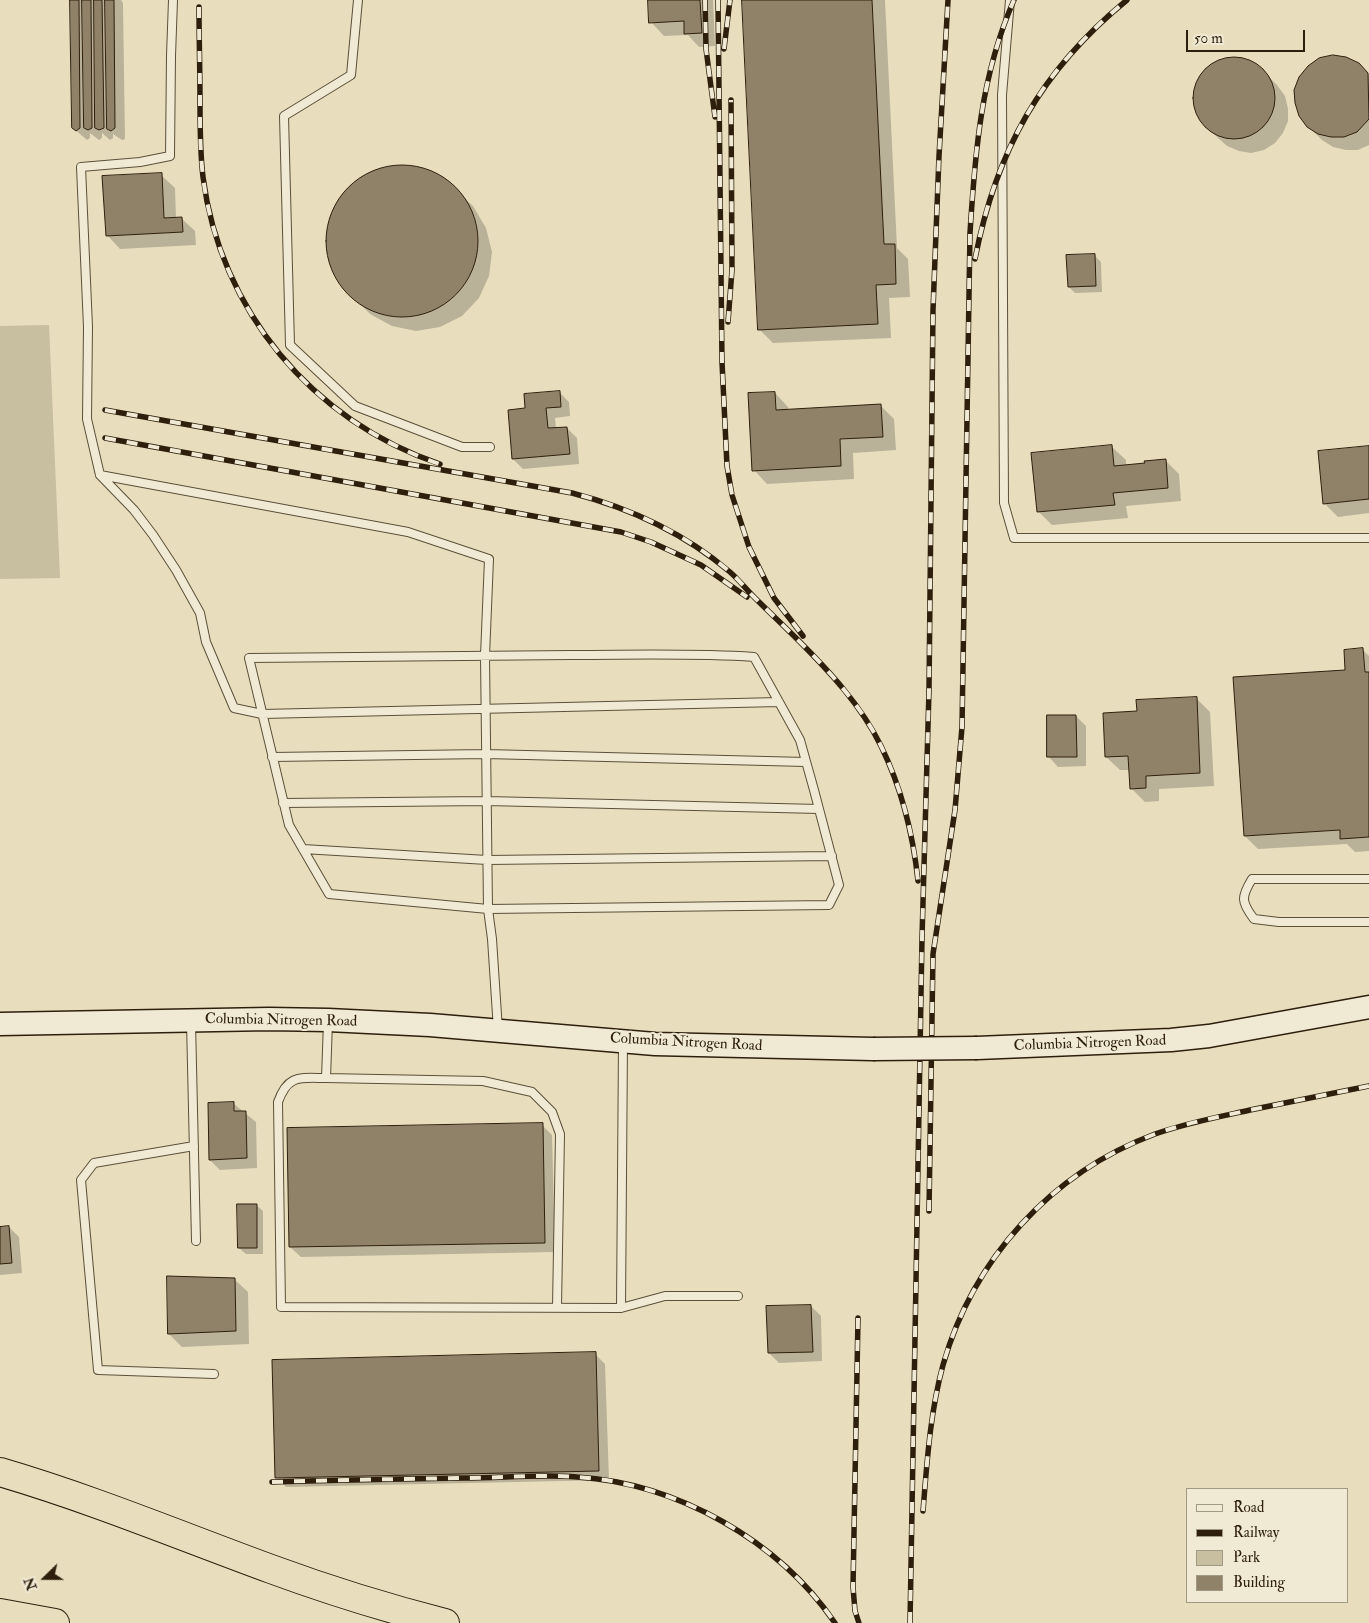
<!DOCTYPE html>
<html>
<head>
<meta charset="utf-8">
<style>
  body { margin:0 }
  #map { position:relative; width:1369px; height:1623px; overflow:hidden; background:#e8debe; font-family:"IM FELL Double Pica",serif }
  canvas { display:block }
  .legend { position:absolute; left:1186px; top:1488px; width:162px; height:115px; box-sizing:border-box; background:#f0ead5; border:1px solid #a29985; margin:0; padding:6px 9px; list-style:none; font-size:15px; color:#2e1f0c }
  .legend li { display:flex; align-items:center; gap:10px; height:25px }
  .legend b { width:25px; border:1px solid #a29985 }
  .north { position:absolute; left:20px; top:1553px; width:50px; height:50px; -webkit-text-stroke:4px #f0ead5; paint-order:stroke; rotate:248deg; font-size:14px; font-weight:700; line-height:20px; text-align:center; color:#2e1f0c }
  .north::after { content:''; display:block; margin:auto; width:18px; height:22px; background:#2e1f0c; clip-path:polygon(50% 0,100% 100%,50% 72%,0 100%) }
  .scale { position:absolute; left:1186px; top:30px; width:119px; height:22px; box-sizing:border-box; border:2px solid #2e1f0c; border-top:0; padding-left:6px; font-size:15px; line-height:18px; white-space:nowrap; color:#2e1f0c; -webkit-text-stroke:4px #f0ead5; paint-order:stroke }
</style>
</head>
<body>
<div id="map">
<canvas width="1369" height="1623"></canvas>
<ul class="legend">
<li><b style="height:6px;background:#f0ead5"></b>Road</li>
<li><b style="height:6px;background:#2e1f0c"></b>Railway</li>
<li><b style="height:14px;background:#c8bea0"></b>Park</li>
<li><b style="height:14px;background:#8f8269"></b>Building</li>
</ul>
<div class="north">N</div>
<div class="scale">50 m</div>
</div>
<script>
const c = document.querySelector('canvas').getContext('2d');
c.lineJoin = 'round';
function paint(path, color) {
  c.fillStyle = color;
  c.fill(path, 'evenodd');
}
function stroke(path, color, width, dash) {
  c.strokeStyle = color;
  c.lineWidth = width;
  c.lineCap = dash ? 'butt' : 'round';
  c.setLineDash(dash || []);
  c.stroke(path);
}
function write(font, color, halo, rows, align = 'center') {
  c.font = font + ' "IM FELL Double Pica",serif';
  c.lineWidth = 4;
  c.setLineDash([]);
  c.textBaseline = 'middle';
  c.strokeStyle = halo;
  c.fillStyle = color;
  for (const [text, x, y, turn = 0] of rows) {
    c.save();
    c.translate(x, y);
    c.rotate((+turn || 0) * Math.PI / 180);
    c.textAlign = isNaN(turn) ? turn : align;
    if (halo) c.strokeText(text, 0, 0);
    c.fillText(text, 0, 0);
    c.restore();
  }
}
const green = new Path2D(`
  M 49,325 L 60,578 L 0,579 L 0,326 Z`);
const shadow = new Path2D(`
  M 72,0 L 121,0 L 123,3 L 125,139 L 122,140 L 113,134 L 113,138 L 110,140 L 102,133 L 102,138 L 99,140 L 90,133 L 90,138 L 87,140 L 73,128 Z
  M 650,0 L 713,0 L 715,46 L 699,47 L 688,35 L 664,36 L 651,22 Z
  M 743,0 L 885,0 L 897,248 L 908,259 L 910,297 L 889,298 L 891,338 L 773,343 L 759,329 Z
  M 1239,58 L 1252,62 L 1263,71 L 1277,85 L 1285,96 L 1288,109 L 1288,121 L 1283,133 L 1275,143 L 1264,150 L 1251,153 L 1239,151 L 1227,146 L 1218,138 L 1203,123 L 1197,112 L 1194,99 L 1197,85 L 1203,73 L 1213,64 L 1226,59 Z
  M 1358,64 L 1369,75 L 1369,145 L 1358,150 L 1346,150 L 1333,147 L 1322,140 L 1308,126 Z
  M 391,166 L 416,167 L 440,176 L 473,206 L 486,228 L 492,252 L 489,276 L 479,298 L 462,316 L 440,327 L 416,331 L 392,326 L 370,314 L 339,282 L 329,259 L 327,234 L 334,210 L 347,189 L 367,174 Z
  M 161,175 L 175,188 L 176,218 L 181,218 L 195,231 L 196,245 L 120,249 L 107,235 Z
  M 1094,255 L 1101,262 L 1102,292 L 1075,293 L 1069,287 Z
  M 559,392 L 569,402 L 570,416 L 555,418 L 556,429 L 567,428 L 577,438 L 579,464 L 523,469 L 513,459 L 526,410 Z
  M 775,393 L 788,407 L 789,411 L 880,405 L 894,419 L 896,450 L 853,453 L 854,479 L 767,484 L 754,470 Z
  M 1112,447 L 1126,460 L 1126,466 L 1165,460 L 1179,474 L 1181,501 L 1126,506 L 1128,518 L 1052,525 L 1038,511 Z
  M 1369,447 L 1369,513 L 1338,517 L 1324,503 Z
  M 1363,650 L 1369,656 L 1369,851 L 1355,852 L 1347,844 L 1258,849 L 1245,836 L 1347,671 Z
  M 1196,698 L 1210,712 L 1214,786 L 1159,789 L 1159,801 L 1145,802 L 1131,788 L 1130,770 L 1120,770 L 1106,757 Z
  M 1076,716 L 1086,726 L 1086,766 L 1058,767 L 1048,756 Z
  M 209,1104 L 234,1104 L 256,1122 L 257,1168 L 220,1170 L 210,1160 Z
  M 542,1125 L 552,1135 L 555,1252 L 301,1257 L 290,1247 Z
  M 256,1205 L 263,1211 L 263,1254 L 246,1254 L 239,1248 Z
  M 9,1227 L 19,1237 L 22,1273 L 0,1275 L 0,1228 Z
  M 234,1279 L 248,1292 L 249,1344 L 182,1347 L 169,1334 Z
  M 811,1306 L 821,1316 L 822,1361 L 779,1363 L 769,1353 Z
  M 595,1354 L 605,1364 L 609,1480 L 286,1487 L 276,1477 Z`);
const building = new Path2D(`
  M 70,0 L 79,0 L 80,128 L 76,131 L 72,128 Z
  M 82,0 L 91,0 L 92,128 L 88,130 L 84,128 Z
  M 94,0 L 102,0 L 104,128 L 99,130 L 95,128 Z
  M 105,0 L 114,0 L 115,128 L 111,131 L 107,129 Z
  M 648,0 L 700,0 L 702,33 L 684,34 L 684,21 L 649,23 Z
  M 742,0 L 872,0 L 884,244 L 895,244 L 896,284 L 876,285 L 878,324 L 758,330 Z
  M 1333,55 L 1346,57 L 1359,63 L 1368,73 L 1369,119 L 1357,132 L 1344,137 L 1331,137 L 1318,134 L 1307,127 L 1299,116 L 1295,103 L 1294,90 L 1299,77 L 1308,66 L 1319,58 Z
  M1193 98a41 41 0 1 1 82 0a41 41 0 1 1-82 0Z
  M326 241a76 76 0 1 1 152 0a76 76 0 1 1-152 0Z
  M 162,173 L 164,218 L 182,217 L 183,232 L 106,236 L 102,176 Z
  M 1095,254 L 1096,286 L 1068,287 L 1066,255 Z
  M 560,391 L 561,407 L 546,408 L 548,428 L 567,427 L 570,454 L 512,459 L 508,410 L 525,408 L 524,394 Z
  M 775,392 L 776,410 L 881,404 L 883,437 L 840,439 L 841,466 L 752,471 L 748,393 Z
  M 1112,445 L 1114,466 L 1145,463 L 1144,461 L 1166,459 L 1168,488 L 1113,493 L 1115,505 L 1037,512 L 1031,453 Z
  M 1369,446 L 1369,499 L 1323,504 L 1318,451 Z
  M 1363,648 L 1365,672 L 1369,672 L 1369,837 L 1340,839 L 1340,830 L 1244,836 L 1233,677 L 1345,670 L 1344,650 Z
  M 1197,697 L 1200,773 L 1146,776 L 1146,788 L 1130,789 L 1128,756 L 1105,757 L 1103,713 L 1137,711 L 1136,700 Z
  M 1047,715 L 1076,715 L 1077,757 L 1047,757 Z
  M 234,1102 L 234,1111 L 246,1111 L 247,1158 L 209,1160 L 208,1103 Z
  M 543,1123 L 545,1243 L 289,1247 L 287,1128 Z
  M 237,1204 L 257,1204 L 257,1248 L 238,1248 Z
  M 9,1226 L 12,1263 L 0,1264 L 0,1227 Z
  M 167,1276 L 235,1278 L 236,1331 L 168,1334 Z
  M 811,1305 L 813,1352 L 768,1353 L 766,1306 Z
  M 596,1352 L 599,1471 L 275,1478 L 272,1360 Z`);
const lane = new Path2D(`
  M 173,0 L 171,56 L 170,156 L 140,162 L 81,167 L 88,327 L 87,419 L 100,475 L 408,532 L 489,559 L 485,656 L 488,909 L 829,905 L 839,885 L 814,790 L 800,740 L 754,657 C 693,653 632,655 572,655 C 464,655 356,657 249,658 L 289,825 L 329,894 L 488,909 L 492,939 L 498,1030
  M 358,0 L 351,75 L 284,116 L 290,345 L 355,406 L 462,447 L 490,447
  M 1010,0 L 1002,95 L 1004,503 L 1014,538 L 1369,538
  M 100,475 L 134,510 L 153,535 L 176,570 L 200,613 L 206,642 L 234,708 L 262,714 L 779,702
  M 272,757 L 486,754 L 806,762
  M 283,803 L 487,801 L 819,809
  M 303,849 L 487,860 L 832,856
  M 1369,879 L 1252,879 C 1241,897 1241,902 1254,919 L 1279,922 L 1369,922
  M 191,1022 L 196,1241
  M 328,1022 L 326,1078 L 483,1081 L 532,1092 L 552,1112 L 560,1134 L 557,1307
  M 326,1078 C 300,1078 288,1074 278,1102 L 281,1307 L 621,1308 L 623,1043
  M 194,1146 L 94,1163 L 81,1180 L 98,1370 L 214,1374
  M 621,1308 L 665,1296 L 738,1296`);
const secondary = new Path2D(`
  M 0,1024 L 269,1019 L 328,1020 L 430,1025 L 655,1044 L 873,1049
  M 977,1048 L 1171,1040 L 1209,1036 L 1369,1007`);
const highway = new Path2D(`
  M 0,1472 C 92,1499 181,1536 271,1569 C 328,1590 386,1608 445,1623
  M 0,1613 L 55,1623`);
const rail = new Path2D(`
  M 705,0 L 706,49 L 715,117
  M 718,0 L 722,362 L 727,466 L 732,495 L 749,547 L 774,598 L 803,636
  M 199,7 C 199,39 200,70 200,102 C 200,127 200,152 203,177 C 220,310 312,421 440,464
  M 724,49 L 730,0
  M 975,259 C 996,151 1041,70 1127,0
  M 728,322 L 732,270 L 731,100
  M 105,410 L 572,493 C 630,508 684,533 730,572 C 739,580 746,589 754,597 C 768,611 783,625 797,639 C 829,671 861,705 881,746 C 902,789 913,834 918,881
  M 105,438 L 621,532 L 651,542 L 701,565 L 747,597
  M 929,1211 L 933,954 L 955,810 L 962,727 L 970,233 C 975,152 981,75 1014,0
  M 858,1318 L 853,1587 L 855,1611 L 859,1623
  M 272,1482 C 336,1480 400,1479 464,1478 C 501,1478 541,1474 577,1477 C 677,1483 779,1541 835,1623
  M 923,1511 C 927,1462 930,1413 943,1365 C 973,1259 1051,1173 1155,1134 C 1186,1123 1218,1117 1250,1110 C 1290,1102 1329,1094 1369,1086
  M 910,1623 L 922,938 L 929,690 L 933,310 L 939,156 L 948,0`);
const secondaryBridge = new Path2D(`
  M 873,1049 L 977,1048`);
const streetNames = [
  ["Columbia Nitrogen Road",281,1021,1],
  ["Columbia Nitrogen Road",686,1043,3],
  ["Columbia Nitrogen Road",1090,1044,-2]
];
paint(green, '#c8bea0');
paint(shadow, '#0003');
paint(building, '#8f8269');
stroke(building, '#2e1f0c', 1);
stroke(lane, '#5c4f38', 10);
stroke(secondary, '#2e1f0c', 25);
stroke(highway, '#2e1f0c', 30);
stroke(lane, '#f0ead5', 8);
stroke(secondary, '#f0ead5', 22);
stroke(highway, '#e8debe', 28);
stroke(rail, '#2e1f0c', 5.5);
stroke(rail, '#f0ead5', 4, [11]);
stroke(secondaryBridge, '#2e1f0c', 25, []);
stroke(secondaryBridge, '#f0ead5', 22);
write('15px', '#2e1f0c', '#f0ead5', streetNames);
</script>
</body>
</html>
